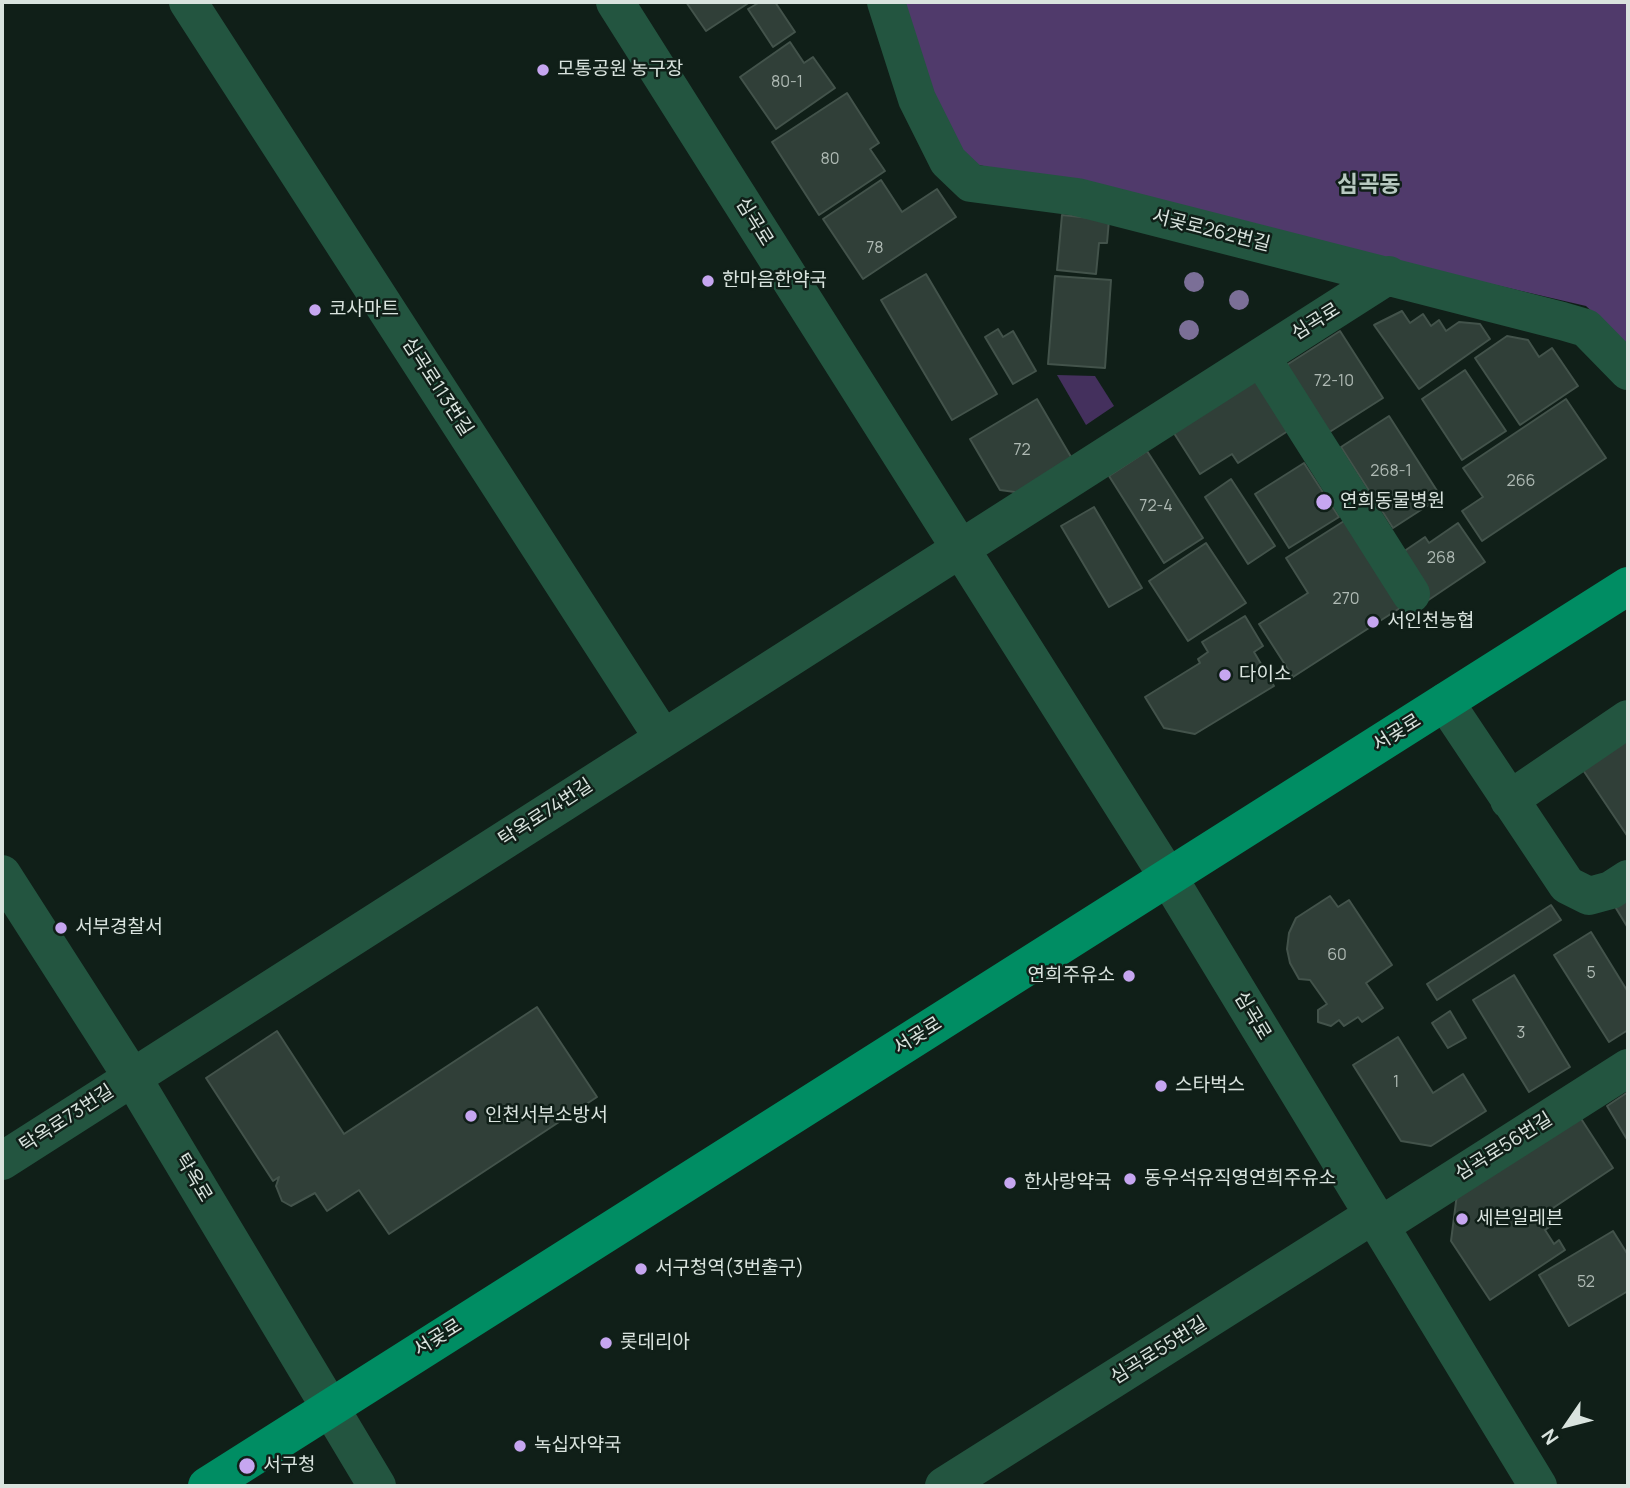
<!DOCTYPE html>
<html>
<head>
<meta charset="utf-8">
<style>
  body { margin:0 }
  #map { position:relative; width:1630px; height:1488px; overflow:hidden; background:#101f18; font-family:Manrope,sans-serif }
  canvas { display:block }
  .frame { position:absolute; inset:0; border:4px solid #d9e3de; pointer-events:none }
  .north { position:absolute; left:1532px; top:1390px; width:70px; height:70px; -webkit-text-stroke:5px #101f18; paint-order:stroke; rotate:235deg; font-size:19px; font-weight:700; line-height:28px; text-align:center; color:#d9e3de }
  .north::after { content:''; display:block; margin:auto; width:24px; height:32px; background:#d9e3de; clip-path:polygon(50% 0,100% 100%,50% 72%,0 100%) }
</style>
</head>
<body>
<div id="map">
<canvas width="1630" height="1488"></canvas>
<div class="frame"></div>
<div class="north">N</div>
</div>
<script>
const c = document.querySelector('canvas').getContext('2d');
c.lineJoin = 'round';
function paint(path, color) {
  c.fillStyle = color;
  c.fill(path, 'evenodd');
}
function stroke(path, color, width, dash) {
  c.strokeStyle = color;
  c.lineWidth = width;
  c.lineCap = dash ? 'butt' : 'round';
  c.setLineDash(dash || []);
  c.stroke(path);
}
function write(font, color, halo, rows, align = 'center') {
  c.font = font + ' Manrope,"Noto Sans KR",sans-serif';
  c.lineWidth = 5;
  c.setLineDash([]);
  c.textBaseline = 'middle';
  c.strokeStyle = halo;
  c.fillStyle = color;
  for (const [text, x, y, turn = 0] of rows) {
    c.save();
    c.translate(x, y);
    c.rotate((+turn || 0) * Math.PI / 180);
    c.textAlign = isNaN(turn) ? turn : align;
    if (halo) c.strokeText(text, 0, 0);
    c.fillText(text, 0, 0);
    c.restore();
  }
}
const green = new Path2D(`
  M 1057,375 L 1095,376 L 1114,406 L 1086,425 Z`);
const forest = new Path2D(`
  M 900,2 L 1628,2 L 1628,345 L 1586,306 L 962,161 L 938,121 Z`);
const building = new Path2D(`
  M 686,2 L 750,2 L 706,31 Z
  M 760,2 L 775,2 L 795,32 L 773,47 L 748,9 Z
  M 790,42 L 804,63 L 813,57 L 835,88 L 776,129 L 740,77 Z
  M 847,93 L 879,143 L 870,149 L 885,171 L 819,215 L 772,142 Z
  M 881,180 L 902,212 L 937,189 L 956,217 L 863,279 L 823,219 Z
  M 1062,215 L 1109,220 L 1107,243 L 1099,243 L 1096,274 L 1057,270 Z
  M 926,274 L 997,394 L 952,420 L 881,300 Z
  M 1055,276 L 1111,280 L 1105,368 L 1048,364 Z
  M 1402,311 L 1410,323 L 1423,314 L 1431,326 L 1439,320 L 1446,331 L 1459,322 L 1480,324 L 1490,339 L 1419,389 L 1374,325 Z
  M 998,329 L 1003,337 L 1013,331 L 1036,371 L 1013,384 L 985,337 Z
  M 1340,331 L 1383,398 L 1328,433 L 1285,366 Z
  M 1507,336 L 1528,340 L 1539,357 L 1552,348 L 1578,386 L 1520,425 L 1475,358 Z
  M 1465,370 L 1506,431 L 1462,460 L 1422,399 Z
  M 1257,375 L 1291,429 L 1238,463 L 1232,454 L 1200,474 L 1172,430 Z
  M 1037,399 L 1074,462 L 1022,493 L 1000,490 L 970,439 Z
  M 1566,399 L 1606,458 L 1482,541 L 1462,511 L 1483,497 L 1463,468 Z
  M 1389,416 L 1441,497 L 1393,528 L 1341,447 Z
  M 1147,451 L 1203,538 L 1164,563 L 1109,476 Z
  M 1304,463 L 1339,517 L 1289,548 L 1255,494 Z
  M 1231,479 L 1275,546 L 1248,564 L 1205,497 Z
  M 1094,507 L 1142,588 L 1109,607 L 1061,526 Z
  M 1344,521 L 1400,608 L 1293,677 L 1259,624 L 1308,593 L 1286,558 Z
  M 1458,523 L 1485,562 L 1427,601 L 1397,556 L 1425,537 L 1429,543 Z
  M 1206,543 L 1246,603 L 1188,641 L 1149,581 Z
  M 1245,616 L 1263,646 L 1254,652 L 1274,686 L 1195,734 L 1164,728 L 1145,697 L 1200,663 L 1198,659 L 1208,652 L 1202,642 Z
  M 1628,735 L 1628,837 L 1581,767 Z
  M 1628,895 L 1628,928 L 1614,905 Z
  M 1330,896 L 1338,907 L 1349,900 L 1392,965 L 1366,983 L 1383,1008 L 1362,1022 L 1358,1017 L 1344,1026 L 1339,1020 L 1331,1026 L 1318,1022 L 1318,1010 L 1327,1004 L 1310,980 L 1299,979 L 1290,963 L 1287,949 L 1289,933 L 1296,918 Z
  M 1551,905 L 1561,920 L 1437,1000 L 1427,984 Z
  M 1591,932 L 1628,992 L 1628,1030 L 1609,1042 L 1554,955 Z
  M 1514,975 L 1570,1067 L 1529,1092 L 1473,1000 Z
  M 537,1007 L 597,1097 L 389,1234 L 359,1190 L 327,1211 L 315,1193 L 291,1206 L 282,1201 L 276,1186 L 279,1177 L 273,1181 L 206,1078 L 277,1031 L 344,1134 Z
  M 1450,1011 L 1466,1038 L 1448,1048 L 1432,1023 Z
  M 1398,1037 L 1433,1093 L 1463,1074 L 1486,1111 L 1431,1146 L 1401,1141 L 1353,1065 Z
  M 1628,1092 L 1628,1141 L 1607,1106 Z
  M 1578,1114 L 1613,1168 L 1553,1208 L 1560,1220 L 1545,1230 L 1554,1244 L 1559,1240 L 1565,1250 L 1490,1300 L 1451,1241 L 1457,1194 Z
  M 1613,1231 L 1628,1255 L 1628,1291 L 1569,1326 L 1539,1275 Z`);
const minor = new Path2D(`
  M 188,2 L 663,738
  M 615,2 L 1168,877 L 1538,1486
  M 886,2 L 917,99 L 948,161 L 971,183 L 1077,197 L 1562,321 L 1586,328 L 1628,371
  M 1261,357 L 1411,594
  M 1445,702 L 1567,885 L 1589,896 L 1611,890 L 1628,879
  M 1509,800 L 1628,719
  M 2,874 L 132,1077 L 377,1486
  M 2,1161 L 1389,275
  M 1380,1226 L 1628,1068
  M 944,1486 L 1373,1215`);
const major = new Path2D(`
  M 207,1486 L 1628,586`);
const trees = [
  [1194,282],
  [1239,300],
  [1189,330]
];
const markers = [
  [543,70,7,"#c6a6f0"],
  [708,281,7,"#c6a6f0"],
  [315,310,7,"#c6a6f0"],
  [1324,502,9,"#c6a6f0"],
  [1373,622,7,"#c6a6f0"],
  [1225,675,7,"#c6a6f0"],
  [61,928,7,"#c6a6f0"],
  [1129,976,7,"#c6a6f0"],
  [1161,1086,7,"#c6a6f0"],
  [471,1116,7,"#c6a6f0"],
  [1130,1179,7,"#c6a6f0"],
  [1010,1183,7,"#c6a6f0"],
  [1462,1219,7,"#c6a6f0"],
  [641,1269,7,"#c6a6f0"],
  [606,1343,7,"#c6a6f0"],
  [520,1446,7,"#c6a6f0"],
  [247,1466,9,"#c6a6f0"]
];
const numberNames = [
  ["80-1",787,83],
  ["80",830,160],
  ["78",875,249],
  ["72-10",1334,382],
  ["72",1022,451],
  ["268-1",1391,472],
  ["266",1521,482],
  ["72-4",1156,507],
  ["268",1441,559],
  ["270",1346,600],
  ["60",1337,956],
  ["5",1591,974],
  ["3",1521,1034],
  ["1",1396,1083],
  ["52",1586,1283]
];
const poiNames = [
  ["모통공원 농구장",557,70],
  ["한마음한약국",722,281],
  ["코사마트",329,310],
  ["연희동물병원",1340,502],
  ["서인천농협",1387,622],
  ["다이소",1239,675],
  ["서부경찰서",75,928],
  ["연희주유소",1115,976,"right"],
  ["스타벅스",1175,1086],
  ["인천서부소방서",485,1116],
  ["동우석유직영연희주유소",1144,1179],
  ["한사랑약국",1024,1183],
  ["세븐일레븐",1476,1219],
  ["서구청역(3번출구)",655,1269],
  ["롯데리아",620,1343],
  ["녹십자약국",534,1446],
  ["서구청",263,1466]
];
const streetNames = [
  ["심곡로",754,222,58],
  ["서곶로262번길",1211,231,14],
  ["심곡로",1316,322,-32],
  ["심곡로113번길",437,387,57],
  ["서곶로",1397,733,-32],
  ["탁옥로74번길",546,813,-33],
  ["심곡로",1252,1016,59],
  ["서곶로",918,1036,-32],
  ["탁옥로73번길",67,1119,-33],
  ["심곡로56번길",1504,1147,-32],
  ["탁옥로",193,1178,59],
  ["서곶로",438,1338,-32],
  ["심곡로55번길",1159,1351,-32]
];
const quarterNames = [
  ["심곡동",1369,186]
];
paint(green, '#44305d');
paint(forest, '#503a6b');
paint(building, '#303f38');
stroke(building, '#43534b', 2);
stroke(minor, '#235540', 38);
stroke(major, '#008d63', 38);
c.fillStyle = '#7b6f97';
for (const [x, y] of trees) {
  c.beginPath();
  c.arc(x, y, 10, 0, 2 * Math.PI);
  c.fill();
}
for (const [x, y, r, color] of markers) {
  const dot = new Path2D();
  dot.arc(x, y, r, 0, 2 * Math.PI);
  c.fillStyle = color;
  c.fill(dot);
  stroke(dot, '#101f18', 2.5);
}
write('16px', '#afbab4', null, numberNames);
write('19px', '#d9e3de', '#101f18', poiNames, 'left');
write('19px', '#d9e3de', '#101f18', streetNames);
write('bold 23px', '#b7c9c0', '#101f18', quarterNames);
</script>
</body>
</html>
